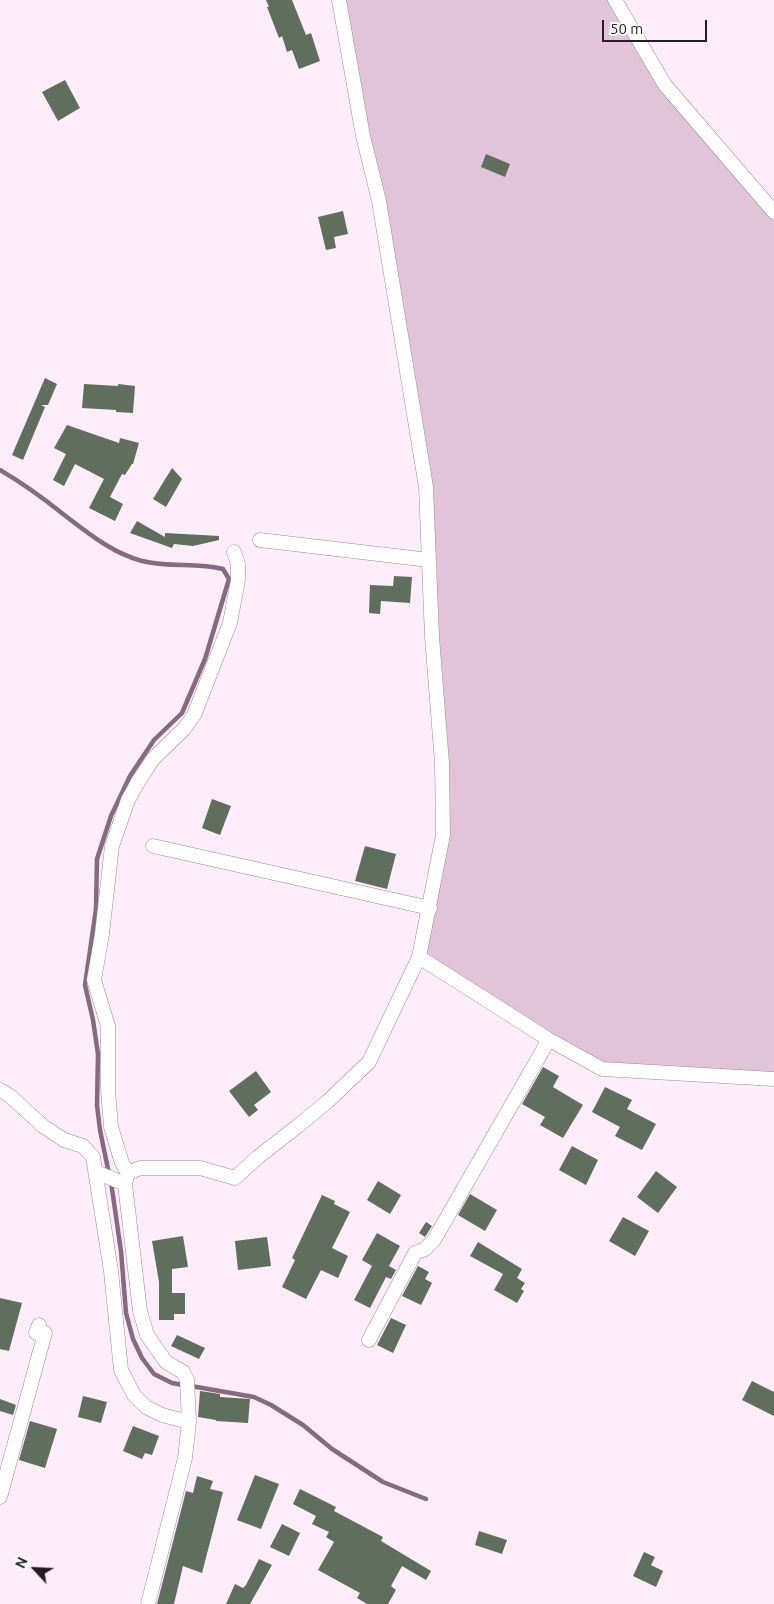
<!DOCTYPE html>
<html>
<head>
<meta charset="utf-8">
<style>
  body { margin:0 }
  #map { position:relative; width:774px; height:1604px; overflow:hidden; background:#fdecf9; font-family:Ubuntu,sans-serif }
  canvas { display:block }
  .north { position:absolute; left:10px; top:1544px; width:50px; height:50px; -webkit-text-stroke:4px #fff; paint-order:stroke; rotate:295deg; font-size:14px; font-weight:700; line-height:20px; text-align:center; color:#251e24 }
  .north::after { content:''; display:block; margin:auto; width:18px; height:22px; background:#251e24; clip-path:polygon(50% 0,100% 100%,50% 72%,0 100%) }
  .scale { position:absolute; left:602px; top:20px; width:105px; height:22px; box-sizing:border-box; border:2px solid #251e24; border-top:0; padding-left:6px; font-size:15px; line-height:18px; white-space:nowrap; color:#251e24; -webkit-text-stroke:4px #fff; paint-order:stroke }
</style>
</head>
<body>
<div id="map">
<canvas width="774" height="1604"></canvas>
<div class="north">N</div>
<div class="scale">50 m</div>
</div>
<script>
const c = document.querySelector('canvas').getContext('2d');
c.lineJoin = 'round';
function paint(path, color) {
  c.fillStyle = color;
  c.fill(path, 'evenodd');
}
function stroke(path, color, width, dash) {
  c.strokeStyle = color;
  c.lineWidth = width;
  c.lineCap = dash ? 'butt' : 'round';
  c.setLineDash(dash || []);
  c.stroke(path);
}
const green = new Path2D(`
  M 339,0 L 615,0 L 665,85 L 774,212 L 774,1079 L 602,1069 L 419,957 L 443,835 L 426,487 Z`);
const stream = new Path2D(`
  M 0,470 C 22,483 43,498 63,514 C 88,533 112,553 142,561 C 169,568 197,562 223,569 L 229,579 L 205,659 L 182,713 L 154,740 L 130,776 L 111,816 L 97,859 L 96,909 L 85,985 L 93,1020 L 98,1054 L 97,1105 L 100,1130 L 109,1174
  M 111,1182 L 121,1251 L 126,1313 L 133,1339 L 142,1358 L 154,1374 L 172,1383 L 183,1385
  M 191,1386 L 254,1397 L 271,1405 L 303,1425 L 332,1449 L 383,1482 L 426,1499`);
const building = new Path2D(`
  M 266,0 L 292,0 L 306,35 L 311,33 L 320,61 L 299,69 L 292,50 L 287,52 L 282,36 L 279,38 L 267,7 L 269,7 Z
  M 65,80 L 80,108 L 58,121 L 42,92 Z
  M 486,154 L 510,164 L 505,177 L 481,167 Z
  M 343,211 L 348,234 L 334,237 L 336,248 L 326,250 L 318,217 Z
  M 45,378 L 57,384 L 48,405 L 41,405 L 45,407 L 23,460 L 12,455 Z
  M 84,384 L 118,386 L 118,384 L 135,386 L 133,413 L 116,412 L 116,410 L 82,408 Z
  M 67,425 L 119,443 L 120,438 L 139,443 L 133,464 L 132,464 L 125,475 L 122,474 L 110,497 L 123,504 L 115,521 L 89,508 L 104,479 L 75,464 L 64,486 L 53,480 L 66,454 L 54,448 Z
  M 172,468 L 182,479 L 166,507 L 153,499 Z
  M 137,521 L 165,537 L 165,533 L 219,536 L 219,540 L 193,546 L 174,544 L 172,548 L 130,533 Z
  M 394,576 L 412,577 L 410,603 L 381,601 L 380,614 L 369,613 L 370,585 L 393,586 Z
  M 212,799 L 231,806 L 220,835 L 202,828 Z
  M 365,846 L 396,854 L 387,889 L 355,881 Z
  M 543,1067 L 559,1076 L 553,1087 L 583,1105 L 563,1138 L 540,1125 L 545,1117 L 522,1104 Z
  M 256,1071 L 271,1092 L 254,1105 L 258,1110 L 249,1117 L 229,1091 Z
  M 605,1087 L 632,1100 L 627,1109 L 656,1124 L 642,1150 L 615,1136 L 620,1127 L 592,1112 Z
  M 572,1146 L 598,1160 L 586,1185 L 559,1170 Z
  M 656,1171 L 677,1187 L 658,1213 L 637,1197 Z
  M 378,1181 L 401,1195 L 390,1214 L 367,1200 Z
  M 470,1194 L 497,1210 L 485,1231 L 458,1215 Z
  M 322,1195 L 335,1201 L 334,1204 L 350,1212 L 332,1248 L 348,1256 L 338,1278 L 321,1270 L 306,1299 L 282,1287 L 295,1260 L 292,1258 Z
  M 623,1217 L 649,1231 L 635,1256 L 609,1241 Z
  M 426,1222 L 432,1226 L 425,1237 L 419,1233 Z
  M 377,1233 L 400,1246 L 389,1266 L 396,1270 L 391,1279 L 386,1277 L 370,1308 L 354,1300 L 372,1266 L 362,1260 Z
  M 183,1236 L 188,1267 L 172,1269 L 172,1293 L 185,1293 L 185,1314 L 174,1314 L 174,1320 L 159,1320 L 159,1282 L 152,1241 Z
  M 267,1237 L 271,1266 L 238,1270 L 235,1241 Z
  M 478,1242 L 522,1269 L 517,1278 L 525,1283 L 521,1289 L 524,1291 L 517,1303 L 494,1290 L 503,1274 L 470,1256 Z
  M 418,1266 L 429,1272 L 425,1279 L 432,1283 L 421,1305 L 402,1296 Z
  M 0,1298 L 22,1303 L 9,1351 L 0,1349 Z
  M 391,1318 L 406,1325 L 393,1353 L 377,1345 Z
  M 177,1335 L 205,1348 L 199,1359 L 171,1346 Z
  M 752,1381 L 774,1392 L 774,1416 L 742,1400 Z
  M 200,1391 L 220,1394 L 220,1397 L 250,1399 L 248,1423 L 216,1421 L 216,1420 L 198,1417 Z
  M 83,1396 L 107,1402 L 101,1423 L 78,1417 Z
  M 0,1399 L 16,1405 L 13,1415 L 0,1411 Z
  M 30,1421 L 57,1429 L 45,1468 L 19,1460 Z
  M 133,1426 L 159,1436 L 152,1455 L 145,1453 L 142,1459 L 123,1451 Z
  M 255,1475 L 279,1484 L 261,1529 L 237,1520 Z
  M 197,1476 L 213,1481 L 210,1489 L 223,1492 L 202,1573 L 183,1566 L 174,1604 L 157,1604 L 186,1491 L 193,1493 Z
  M 300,1489 L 336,1507 L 334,1511 L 383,1537 L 381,1541 L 431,1571 L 426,1580 L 402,1566 L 391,1586 L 396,1590 L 388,1604 L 367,1604 L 357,1598 L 360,1593 L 318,1570 L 334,1542 L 326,1537 L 329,1532 L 312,1524 L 316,1516 L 293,1504 Z
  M 282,1524 L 300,1533 L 289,1556 L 270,1547 Z
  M 479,1531 L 507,1540 L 502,1554 L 475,1545 Z
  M 644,1552 L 655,1557 L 651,1565 L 663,1571 L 656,1587 L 633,1576 Z
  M 259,1559 L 272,1565 L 250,1604 L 226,1604 L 235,1584 L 243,1588 L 246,1585 Z`);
const minor = new Path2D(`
  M 615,0 L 665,85 L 774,212
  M 260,540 L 429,560
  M 153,846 L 430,908
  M 419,957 L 548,1039 L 602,1069 L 774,1079
  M 0,1090 L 10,1096 L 43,1126 L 64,1140 L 83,1146 L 93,1157 L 111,1271 L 121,1370 L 134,1395 L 146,1407 L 162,1415 L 189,1422
  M 96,1172 L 125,1184
  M 128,1173 L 122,1163 L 111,1127 L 108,1090 L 108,1026 L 94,980 L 102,934 L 112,846 L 128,800 L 138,782 L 153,759 L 184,729 L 194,715 L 230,623 L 238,580 L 238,564 L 234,552
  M 369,1340 L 415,1253 L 425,1249 L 434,1240 L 543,1050 L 548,1039
  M 0,1497 L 45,1333 L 36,1333 L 39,1325
  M 148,1604 L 185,1458 L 189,1422 L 187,1380 L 183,1372 L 166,1362 L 147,1335 L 140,1311 L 125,1184 L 128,1173 L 140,1168 L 200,1168 L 235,1178 L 258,1157 L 299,1125 L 327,1102 L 369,1062 L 419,957 L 443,835 L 442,763 L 432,637 L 426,487 L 379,201 L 363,136 L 339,0`);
paint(green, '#e1c4da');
stroke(stream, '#866a80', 4.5);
paint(building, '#606e5d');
stroke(minor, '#9d8a98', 15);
stroke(minor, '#fff', 14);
</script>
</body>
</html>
